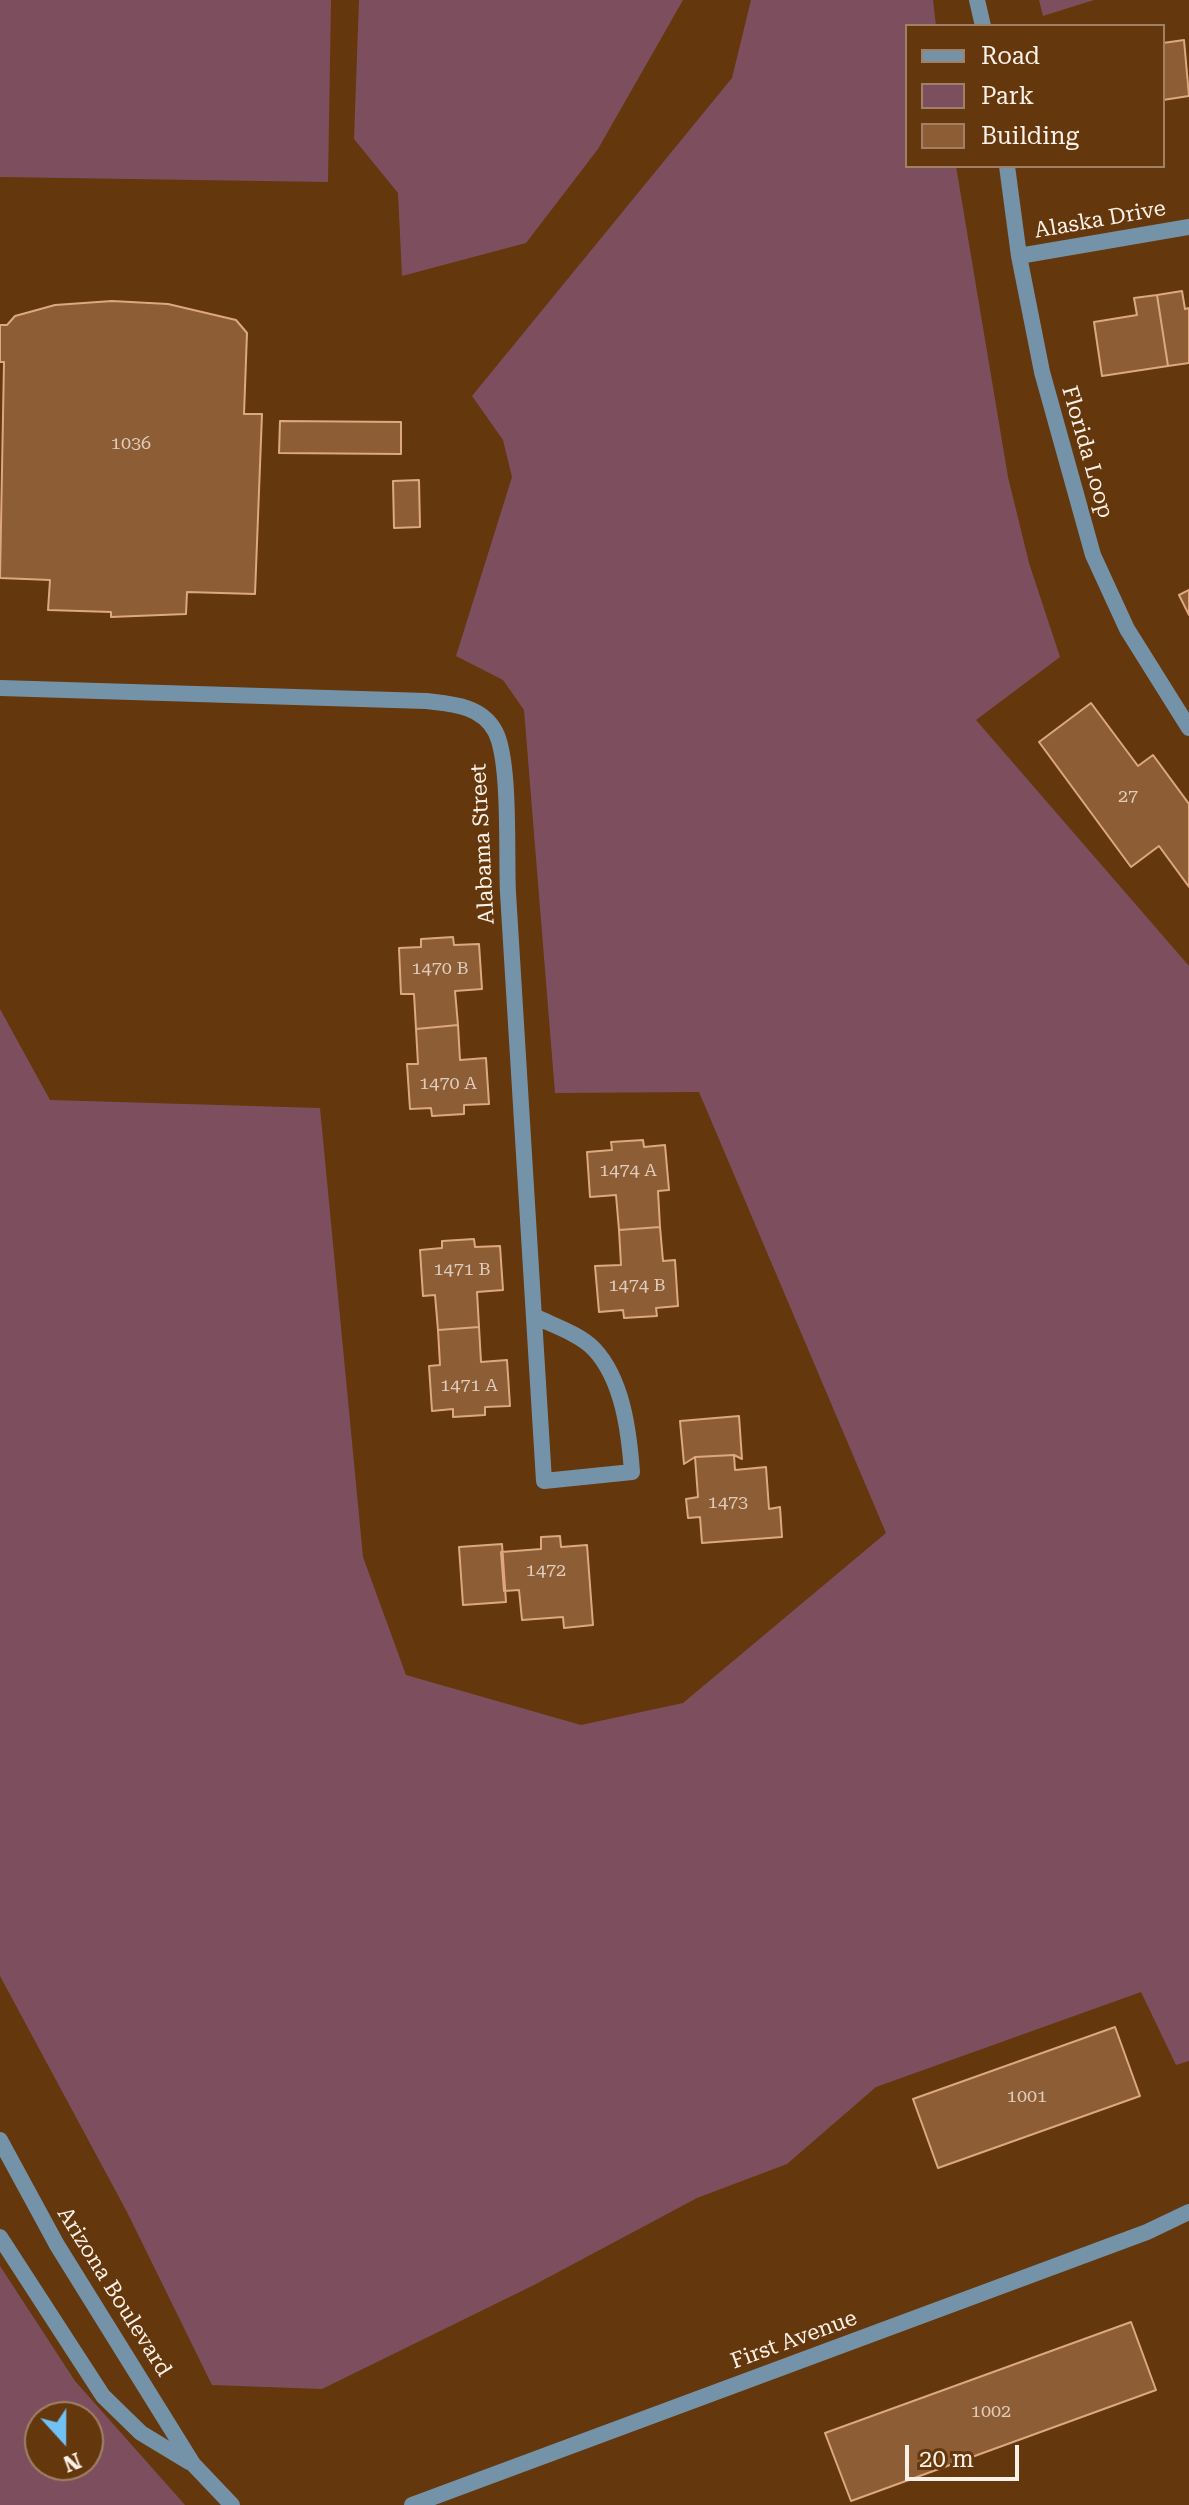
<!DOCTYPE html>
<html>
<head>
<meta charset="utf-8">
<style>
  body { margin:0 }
  #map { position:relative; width:1189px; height:2505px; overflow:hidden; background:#64370d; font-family:"Roboto Serif",serif }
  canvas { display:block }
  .legend { position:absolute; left:905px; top:24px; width:260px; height:144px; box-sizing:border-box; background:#64370d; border:2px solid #a18165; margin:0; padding:10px 14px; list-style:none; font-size:24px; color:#fcf1e8 }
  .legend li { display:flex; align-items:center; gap:16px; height:40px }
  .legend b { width:40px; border:2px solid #a18165 }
  .north { position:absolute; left:24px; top:2401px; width:80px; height:80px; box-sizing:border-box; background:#64370d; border:2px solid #a18165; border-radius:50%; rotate:159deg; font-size:22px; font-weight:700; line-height:32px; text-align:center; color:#fcf1e8 }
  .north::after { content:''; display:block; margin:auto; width:28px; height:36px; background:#71c1f5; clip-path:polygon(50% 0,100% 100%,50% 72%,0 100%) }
  .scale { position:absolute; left:905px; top:2445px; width:114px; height:36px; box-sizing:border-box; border:4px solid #fcf1e8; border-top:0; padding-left:10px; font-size:24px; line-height:28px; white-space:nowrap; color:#fcf1e8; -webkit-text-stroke:6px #64370d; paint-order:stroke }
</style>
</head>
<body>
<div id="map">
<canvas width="1189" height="2505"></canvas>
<ul class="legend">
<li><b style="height:10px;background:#7593a8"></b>Road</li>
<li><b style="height:22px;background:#7d4f5e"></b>Park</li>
<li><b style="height:22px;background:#8d5d36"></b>Building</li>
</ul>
<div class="north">N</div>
<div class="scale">20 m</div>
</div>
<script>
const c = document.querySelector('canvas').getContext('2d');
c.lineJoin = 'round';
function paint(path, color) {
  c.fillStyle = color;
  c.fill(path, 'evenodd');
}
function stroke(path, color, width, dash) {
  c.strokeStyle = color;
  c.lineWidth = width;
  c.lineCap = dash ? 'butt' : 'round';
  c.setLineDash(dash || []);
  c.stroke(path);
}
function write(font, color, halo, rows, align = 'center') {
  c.font = font + ' "Roboto Serif",serif';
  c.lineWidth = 6;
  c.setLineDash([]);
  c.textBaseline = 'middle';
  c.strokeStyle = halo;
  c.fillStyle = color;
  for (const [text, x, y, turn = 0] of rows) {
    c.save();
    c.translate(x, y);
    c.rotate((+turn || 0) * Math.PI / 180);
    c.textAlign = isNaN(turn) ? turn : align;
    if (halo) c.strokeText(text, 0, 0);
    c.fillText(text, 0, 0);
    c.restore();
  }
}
const green = new Path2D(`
  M 0,0 L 331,0 L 328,182 L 0,177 Z
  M 359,0 L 683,0 L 598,149 L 526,243 L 402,276 L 398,193 L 354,139 Z
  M 751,0 L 933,0 L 936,26 L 907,26 L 907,166 L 956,166 L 1008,477 L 1029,563 L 1060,657 L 976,720 L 1189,966 L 1189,2061 L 1176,2065 L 1141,1992 L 876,2087 L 787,2164 L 697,2198 L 534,2285 L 322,2389 L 212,2385 L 127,2212 L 0,1976 L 0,1009 L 50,1100 L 320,1108 L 363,1557 L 406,1675 L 581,1725 L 683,1703 L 886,1533 L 699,1092 L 555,1093 L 524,710 L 503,680 L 456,656 L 512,477 L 503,440 L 472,396 L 732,78 Z
  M 1039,0 L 1094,0 L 1043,16 Z
  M 0,2266 L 75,2381 L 185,2505 L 0,2505 ZM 40,2417 L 88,2417 L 88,2465 L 40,2465 Z`);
const building = new Path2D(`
  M 1184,40 L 1189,96 L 1163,100 L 1163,43 Z
  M 1182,291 L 1185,309 L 1189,308 L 1189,363 L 1168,366 L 1157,295 Z
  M 1157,295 L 1168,366 L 1102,376 L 1094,322 L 1137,315 L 1134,298 Z
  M 112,301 L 168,304 L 236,320 L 247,333 L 244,414 L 262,414 L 255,594 L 187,592 L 186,614 L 111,617 L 111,612 L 48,610 L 50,580 L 0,578 L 4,362 L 0,362 L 0,325 L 7,325 L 15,316 L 55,305 Z
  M 280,421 L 401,422 L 401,454 L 279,453 Z
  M 419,480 L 420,527 L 394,528 L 393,481 Z
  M 1189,590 L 1189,615 L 1179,595 Z
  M 1091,703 L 1138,766 L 1153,755 L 1189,804 L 1189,887 L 1159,846 L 1131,867 L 1039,742 Z
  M 453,937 L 454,945 L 479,944 L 482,989 L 455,991 L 458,1025 L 416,1029 L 414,994 L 401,994 L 399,948 L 421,947 L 421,939 Z
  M 458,1025 L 460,1060 L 486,1058 L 489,1104 L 464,1105 L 464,1114 L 432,1116 L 431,1108 L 410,1109 L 407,1064 L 418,1064 L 416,1029 Z
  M 643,1140 L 644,1147 L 665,1145 L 669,1190 L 658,1191 L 660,1227 L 619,1230 L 616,1195 L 590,1197 L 587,1152 L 612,1150 L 611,1142 Z
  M 660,1227 L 663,1261 L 675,1260 L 678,1306 L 656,1308 L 657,1316 L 624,1318 L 623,1310 L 599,1312 L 595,1266 L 621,1265 L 619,1230 Z
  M 474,1239 L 475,1247 L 500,1246 L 503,1290 L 477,1292 L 479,1327 L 438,1330 L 435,1295 L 423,1296 L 420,1250 L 442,1248 L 442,1241 Z
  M 479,1327 L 481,1362 L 507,1360 L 510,1406 L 485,1407 L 485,1415 L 453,1417 L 453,1409 L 432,1411 L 429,1366 L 440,1365 L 438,1330 Z
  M 739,1416 L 742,1459 L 734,1455 L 695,1457 L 684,1464 L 680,1421 Z
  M 734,1455 L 735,1470 L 766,1467 L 769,1509 L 780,1507 L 782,1537 L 702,1543 L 700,1517 L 688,1518 L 686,1499 L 698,1497 L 695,1457 Z
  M 560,1536 L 561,1547 L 587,1545 L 593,1625 L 564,1628 L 563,1617 L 522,1620 L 519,1590 L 504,1591 L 501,1552 L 541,1549 L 541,1537 Z
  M 502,1544 L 506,1602 L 463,1605 L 459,1547 Z
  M 1115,2027 L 1140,2096 L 938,2168 L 913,2099 Z
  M 1131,2322 L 1156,2390 L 851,2501 L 825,2433 Z`);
const street = new Path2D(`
  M 977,0 L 983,26
  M 1007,166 L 1019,256 L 1042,372 L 1093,555 L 1127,629 L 1189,728
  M 1019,256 L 1189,227
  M 0,688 L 426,701 C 451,704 481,705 495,731 C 511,760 506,856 508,893 C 520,1089 532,1285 544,1481 L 632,1472 C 629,1432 623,1380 594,1349 C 580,1334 552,1325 534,1316
  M 0,2140 L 57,2245 L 193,2464 L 232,2505
  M 0,2237 L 103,2396 L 141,2433 L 189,2462
  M 412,2505 L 1147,2232 L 1189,2212`);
const numberNames = [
  ["1036",131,444],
  ["27",1128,797],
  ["1470 B",440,969],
  ["1470 A",448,1084],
  ["1474 A",628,1171],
  ["1471 B",462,1270],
  ["1474 B",637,1286],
  ["1471 A",469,1386],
  ["1473",728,1503],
  ["1472",546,1571],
  ["1001",1027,2097],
  ["1002",991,2412]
];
const streetNames = [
  ["Alaska Drive",1100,220,-10],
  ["Florida Loop",1087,452,74],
  ["Alabama Street",483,844,-93],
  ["Arizona Boulevard",114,2292,58],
  ["First Avenue",794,2340,-20]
];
paint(green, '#7d4f5e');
paint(building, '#8d5d36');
stroke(building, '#dda87f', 2);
stroke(street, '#7593a8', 16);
write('18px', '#e0ccbc', null, numberNames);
write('22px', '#fcf1e8', '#64370d', streetNames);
</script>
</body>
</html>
